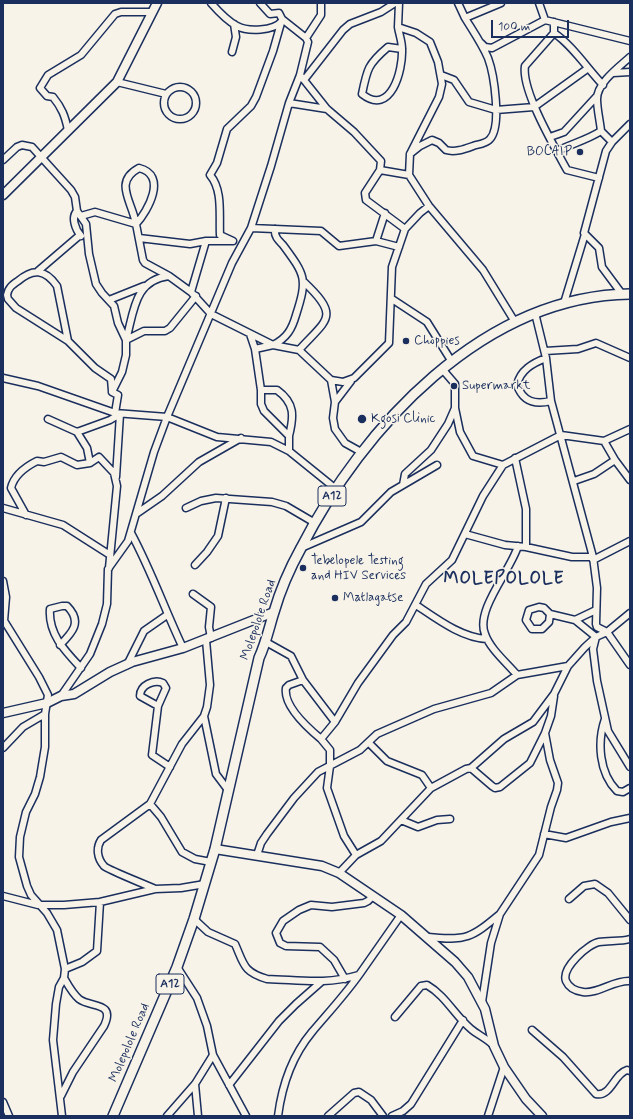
<!DOCTYPE html>
<html>
<head>
<meta charset="utf-8">
<style>
  body { margin:0 }
  #map { position:relative; width:633px; height:1119px; overflow:hidden; background:#f7f3e8; font-family:Mynerve,sans-serif }
  canvas { display:block }
  .frame { position:absolute; inset:0; border:4px solid #1b2f5e; pointer-events:none }
  .scale { position:absolute; left:491px; top:20px; width:78px; height:18px; box-sizing:border-box; border:2px solid #1b2f5e; border-top:0; padding-left:5px; font-size:12px; line-height:14px; white-space:nowrap; color:#1b2f5e; -webkit-text-stroke:3px #f7f3e8; paint-order:stroke }
</style>
</head>
<body>
<div id="map">
<canvas width="633" height="1119"></canvas>
<div class="frame"></div>
<div class="scale">100 m</div>
</div>
<script>
const c = document.querySelector('canvas').getContext('2d');
c.lineJoin = 'round';
function stroke(path, color, width, dash) {
  c.strokeStyle = color;
  c.lineWidth = width;
  c.lineCap = dash ? 'butt' : 'round';
  c.setLineDash(dash || []);
  c.stroke(path);
}
function write(font, color, halo, rows, align = 'center') {
  c.font = font + ' Mynerve,sans-serif';
  c.lineWidth = 3;
  c.setLineDash([]);
  c.textBaseline = 'middle';
  c.strokeStyle = halo;
  c.fillStyle = color;
  for (const [text, x, y, turn = 0] of rows) {
    c.save();
    c.translate(x, y);
    c.rotate((+turn || 0) * Math.PI / 180);
    c.textAlign = isNaN(turn) ? turn : align;
    if (halo) c.strokeText(text, 0, 0);
    c.fillText(text, 0, 0);
    c.restore();
  }
}
const street = new Path2D(`
  M 211,3 C 218,11 227,21 237,26 C 248,32 274,31 282,21
  M 260,3 L 270,14 L 279,13 L 282,19 L 306,38
  M 399,3 L 398,27 L 416,33 L 430,42 L 438,62 L 442,84 L 439,97 L 410,154 L 409,175
  M 458,3 L 465,18 L 501,3
  M 539,3 L 545,20 L 630,41
  M 554,22 L 554,33 L 525,66 C 521,90 555,148 567,170 L 599,178
  M 398,27 C 399,34 402,41 402,49 C 403,70 391,117 362,94 C 367,69 368,64 388,47 L 402,49
  M 554,33 C 572,45 587,68 603,85
  M 481,43 L 485,47 L 492,48 L 545,20
  M 232,52 L 236,37 L 234,24
  M 613,73 L 630,72
  M 300,75 L 327,109 L 354,132 L 381,161 L 380,170 L 409,175 L 429,206 L 483,270 L 515,322
  M 441,75 L 454,80 L 469,102 L 496,110 L 534,107 L 587,69
  M 304,80 L 343,30 L 350,24 L 381,12 L 395,3
  M 117,82 L 166,94
  M164 103a16 16 0 1 1 32 0a16 16 0 1 1-32 0Z
  M 289,103 L 327,109
  M 68,130 C 65,116 62,108 53,97 L 47,96 L 40,88 L 48,75 L 81,55 L 115,14 L 121,12 L 152,12
  M 601,131 C 600,121 597,109 597,99 C 597,83 619,67 630,57
  M 550,137 L 564,132 L 597,96
  M 557,151 C 571,144 587,140 601,131 L 612,142
  M 410,154 L 420,146 L 432,140 L 439,143 L 446,150 C 456,153 467,148 476,145 C 481,144 487,143 490,139 C 502,126 494,74 488,58 C 482,44 473,31 465,18
  M 3,160 L 17,147 L 22,145 L 32,147 L 71,190 L 75,197 L 77,211 L 86,224 L 89,254 L 96,284 L 102,293 L 114,306 L 118,323 L 126,340 L 126,355 L 122,372 L 112,392 L 118,395 L 115,413 L 120,414 L 110,420 L 77,432 L 48,419
  M 139,168 C 168,175 148,211 136,224 C 132,201 113,182 139,168 Z
  M 380,170 L 365,193 L 366,200 L 405,229
  M 77,211 C 71,217 75,229 81,236
  M 385,213 L 376,241 L 399,247
  M 81,216 L 95,212 L 136,224 L 143,260 L 145,263 L 169,276 L 191,292 L 211,314 L 273,345 C 287,338 292,329 296,315 C 308,278 305,275 283,245 C 278,240 274,236 275,229
  M 251,228 L 321,231 L 339,246 L 376,241
  M 585,234 L 599,248 L 602,267 L 622,294
  M 139,238 L 190,244 L 206,241 L 231,241
  M 233,241 L 220,235 C 219,215 223,190 210,175 L 217,163 L 227,129 L 251,106 L 256,97 L 273,51 L 281,23
  M 38,271 L 80,235
  M 191,292 L 206,241
  M 392,299 L 427,322 L 452,362
  M 109,300 L 144,286
  M 564,303 L 585,234 L 584,233 L 606,151 L 612,142 L 630,124
  M 535,313 L 546,358 L 551,401 L 593,557 L 597,588 L 596,624 L 597,627 L 607,632 L 630,665
  M 250,334 L 255,349 L 261,390 L 261,404 L 264,411 L 289,436 L 289,451
  M 126,340 L 144,331 L 165,331 L 170,328 L 196,296
  M 126,340 C 134,312 134,280 169,276
  M 68,341 L 57,286 C 45,269 33,268 18,281 C 12,285 8,288 7,295 L 8,299 L 16,308 L 68,341 L 95,368 L 111,379 L 112,391
  M 255,349 L 273,345 L 299,350 L 331,380 L 343,382 L 354,378 L 389,343 L 392,267 L 405,229 L 420,213 L 429,206
  M 299,350 C 327,319 341,317 304,282
  M 545,351 L 578,349 L 596,343 L 630,358
  M 546,358 C 533,363 520,370 517,385 C 523,402 535,405 551,401
  M 3,378 L 38,386 L 115,413 L 167,417 L 217,437 L 271,442 L 289,451 L 336,489
  M 331,380 L 335,402 L 333,418 L 335,429 L 345,443 L 363,453
  M 261,390 L 277,390 C 295,403 294,416 289,436
  M 335,402 L 351,381
  M 455,408 L 460,432 L 473,456 L 503,465
  M 77,432 L 87,448 L 90,463 L 99,457 L 114,473 L 117,486 L 109,568
  M 604,441 L 615,460 L 630,480
  M 515,458 L 526,509 L 526,547
  M 116,477 L 120,414
  M 574,481 L 594,474 L 615,460
  M 403,485 L 405,474 L 431,450 L 448,424 L 455,408 L 455,384 L 443,370
  M 3,508 L 63,525 L 110,555
  M 186,508 L 201,501 L 216,498 L 272,502 L 286,506 L 315,523
  M 136,514 L 162,496 L 199,462 L 241,438
  M 26,515 L 11,488 C 14,475 25,467 37,461 L 44,462 L 61,457 L 77,465 L 90,463
  M 131,533 C 151,570 165,610 183,648
  M 465,534 L 505,545 L 526,547 L 572,557 L 593,557
  M 301,548 L 361,522 L 391,492 L 437,465
  M 593,560 L 630,541
  M 195,565 L 207,552 L 218,536 L 226,498
  M 3,581 L 6,597 L 4,621
  M 193,594 L 211,607 L 209,627 L 211,638
  M 416,605 C 437,619 462,638 487,639
  M 550,614 L 549,622 L 542,629 L 532,629 L 526,620 L 529,610 L 539,607 L 544,608 L 550,614 L 575,620 L 596,637 L 593,649 L 597,681 L 608,731 L 630,767
  M 3,619 L 39,677 L 48,695 L 45,714 L 45,747 L 40,777 L 35,794 L 26,812 L 20,837 L 19,857 L 27,886 L 31,895 L 47,913 L 57,930 L 65,969 L 64,978 L 59,987 L 56,1004 L 53,1040 L 62,1116
  M 575,620 L 596,610
  M 266,642 L 291,656 L 303,680 L 335,722
  M 60,645 C 72,633 83,622 67,606 L 62,606 L 50,609 C 48,634 65,651 81,668
  M 127,665 L 144,631 L 167,615
  M 517,675 C 507,663 490,649 485,634 C 475,610 511,570 518,546
  M 303,680 L 289,685 L 286,688 C 283,706 309,729 321,739
  M 61,696 L 90,654 L 102,624 L 107,604 L 108,569 L 128,541 L 154,452 L 167,417 L 232,263 L 251,228 L 271,166 L 289,103 L 300,75 L 308,42 L 306,38 L 321,15 L 321,3
  M 158,706 L 140,696 C 140,685 154,679 163,683 L 166,688 L 158,706 L 152,755 L 170,767
  M 204,716 L 216,774 L 228,790
  M 605,719 C 597,742 599,773 617,791 L 623,792 L 630,788
  M 369,743 L 387,761 L 422,775 L 431,788
  M 3,748 L 23,727 L 45,714
  M 471,768 L 492,786 L 495,788 L 500,787 L 530,763 L 545,733
  M 150,804 L 182,744 L 204,716 L 207,707 L 210,685 L 206,640
  M 401,820 L 418,827 L 437,820 L 450,819
  M 544,834 L 566,838 L 611,822 L 630,818
  M 257,855 L 261,843 L 267,834 L 294,798 L 318,772 L 360,750 L 377,734 L 434,709 L 491,693 L 517,675 L 568,666
  M 356,855 L 381,841 L 431,788 L 466,769 L 471,768 L 504,739 L 533,722 L 554,694 L 568,666 L 585,647 L 596,637 L 607,632 L 630,613
  M 339,873 L 356,855 L 344,836 L 327,788 L 330,766 L 330,750 L 321,739 L 335,722 L 358,683 L 393,635 L 406,622 L 426,584 L 452,560 L 483,496 L 503,465 L 561,435 L 604,441 L 630,429
  M 155,889 C 147,885 108,870 104,866 C 97,858 96,848 101,840 L 150,804 L 161,817 L 182,852 L 195,859 L 211,862
  M 3,896 L 38,905 L 64,905 L 100,902 L 155,889 L 181,888 L 205,884
  M 569,899 L 584,886 L 595,884 L 608,893 L 630,920
  M 194,919 L 208,932 L 235,944 C 244,964 243,972 267,979 C 301,980 325,985 359,975 L 401,915
  M 428,937 C 467,941 471,938 500,914
  M 630,939 C 620,942 609,940 599,942 C 588,944 561,968 566,981 C 569,988 576,991 583,992 C 599,994 613,980 630,981
  M 177,967 L 197,998 L 207,1026 L 213,1055 L 246,1116
  M 65,969 L 82,962 L 97,951 L 100,902
  M 345,979 L 334,960 L 320,947 L 286,946 L 280,943 L 276,933 L 283,921 L 299,910 L 311,905 L 332,907 L 364,903 L 368,901 L 373,896
  M 482,1002 L 491,943 L 500,914 L 539,855 L 551,807 L 557,790 L 558,783 L 550,760 L 545,733 L 551,716 L 554,696
  M 395,1017 L 421,986 L 427,985 C 446,996 455,1016 471,1029 C 478,1035 486,1038 493,1045
  M 532,1030 L 563,1057 L 596,1094 C 611,1097 614,1074 627,1070 L 630,1071
  M 195,1084 L 198,1116
  M 229,1085 L 279,1021 L 296,1004 L 321,982
  M 61,1096 L 73,1072 L 104,1026 C 116,1001 90,1008 79,999 C 72,993 68,985 64,978
  M 3,1102 L 9,1116
  M 167,1116 L 195,1084 L 213,1055
  M 278,1116 C 282,1085 292,1056 312,1032 C 328,1013 344,996 359,975
  M 328,1116 L 354,1093 L 359,1092 L 371,1100 L 383,1116
  M 392,1116 L 403,1111 L 411,1104 L 463,1020
  M 488,1116 L 504,1067`);
const secondary = new Path2D(`
  M 3,195 L 117,82 L 157,3
  M 3,713 L 47,703 L 61,696 L 74,694 L 110,672 L 132,662 L 183,648 L 274,612
  M 215,849 L 322,866 L 339,873 L 401,915 L 455,962 L 468,977 L 485,1009 L 494,1046 L 504,1067 L 526,1099 L 542,1116`);
const primary = new Path2D(`
  M 113,1116 L 177,967 L 194,919 L 215,849 L 259,658 C 266,643 269,628 274,612 C 280,591 290,568 301,548 C 363,427 483,296 630,294`);
const markers = [
  [580,152,4,"#1b2f5e"],
  [406,341,4,"#1b2f5e"],
  [454,386,4,"#1b2f5e"],
  [362,419,5,"#1b2f5e"],
  [303,568,4,"#1b2f5e"],
  [335,598,4,"#1b2f5e"]
];
const shields = [
  [332,496,28],
  [170,984,28]
];
const shieldNames = [
  ["A12",332,496],
  ["A12",170,984]
];
const poiNames = [
  ["BOCAIP",572,152,"right"],
  ["Choppies",414,341],
  ["Supermarkt",462,386],
  ["Kgosi Clinic",371,419],
  ["Tebelopele Testing",311,561],
  ["and HIV Services",311,576],
  ["Matlagatse",343,598]
];
const streetNames = [
  ["Molepolole Road",259,620,-71],
  ["Molepolole Road",130,1043,-67]
];
const districtNames = [
  ["MOLEPOLOLE",504,579]
];
stroke(street, '#1b2f5e', 9);
stroke(secondary, '#1b2f5e', 11);
stroke(primary, '#1b2f5e', 12);
stroke(street, '#f7f3e8', 6);
stroke(secondary, '#f7f3e8', 8);
stroke(primary, '#f7f3e8', 9);
for (const [x, y, r, color] of markers) {
  const dot = new Path2D();
  dot.arc(x, y, r, 0, 2 * Math.PI);
  c.fillStyle = color;
  c.fill(dot);
  stroke(dot, '#f7f3e8', 1.5);
}
for (const [x, y, w] of shields) {
  const box = new Path2D();
  box.roundRect(x - w / 2, y - 10, w, 20, 3);
  c.fillStyle = '#f7f3e8';
  c.fill(box);
  stroke(box, '#1b2f5e', 1);
}
write('bold 12px', '#1b2f5e', null, shieldNames);
write('13px', '#1b2f5e', '#f7f3e8', poiNames, 'left');
write('13px', '#1b2f5e', '#f7f3e8', streetNames);
c.letterSpacing = '1px';
write('bold 17px', '#1b2f5e', '#f7f3e8', districtNames);
c.letterSpacing = '0px';
</script>
</body>
</html>
